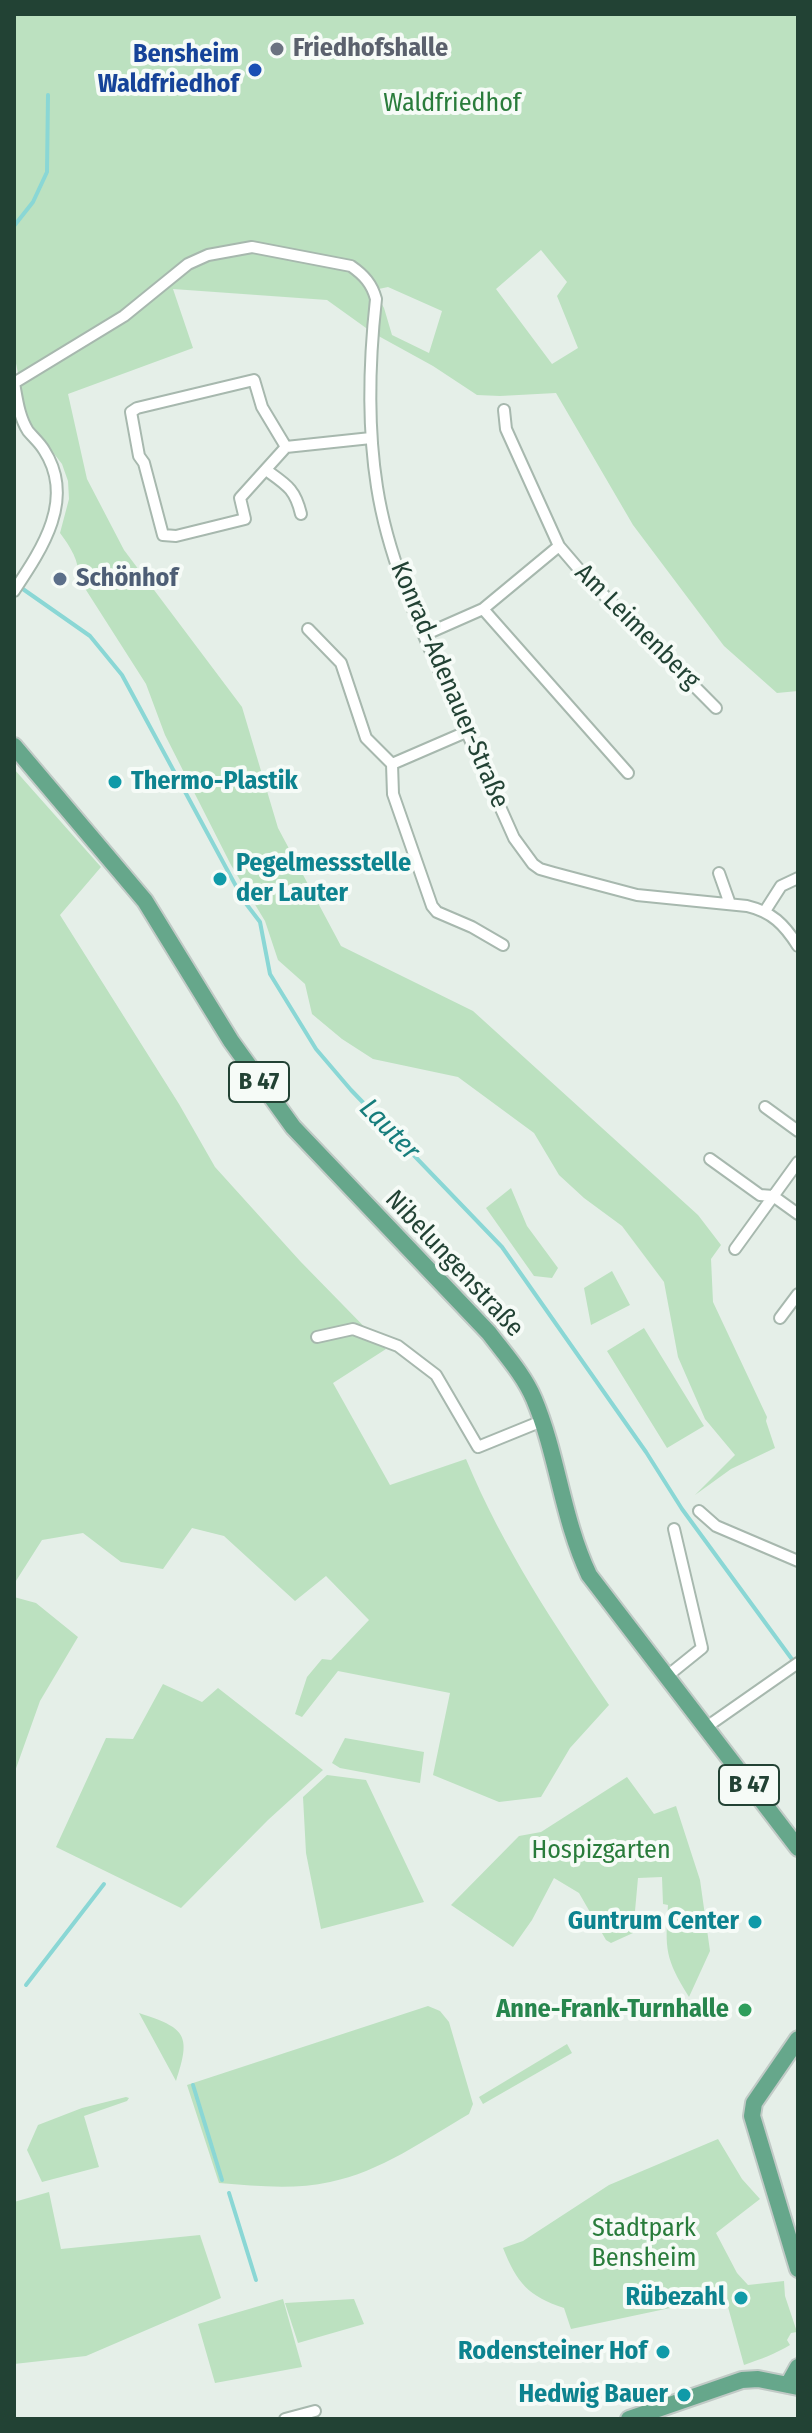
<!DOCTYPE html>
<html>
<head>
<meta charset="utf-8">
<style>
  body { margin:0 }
  #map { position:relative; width:812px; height:2433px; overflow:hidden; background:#e5efe8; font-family:"Fira Sans Condensed",sans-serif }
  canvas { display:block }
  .frame { position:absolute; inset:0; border:16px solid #224234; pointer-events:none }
</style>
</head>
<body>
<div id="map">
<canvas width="812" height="2433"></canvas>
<div class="frame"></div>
</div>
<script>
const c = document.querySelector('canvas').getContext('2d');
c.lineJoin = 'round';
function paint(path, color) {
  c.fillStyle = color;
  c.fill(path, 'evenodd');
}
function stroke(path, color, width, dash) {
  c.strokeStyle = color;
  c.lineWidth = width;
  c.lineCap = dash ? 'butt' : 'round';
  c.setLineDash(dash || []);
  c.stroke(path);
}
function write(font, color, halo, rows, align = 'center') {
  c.font = font + ' "Fira Sans Condensed",sans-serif';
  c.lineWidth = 8;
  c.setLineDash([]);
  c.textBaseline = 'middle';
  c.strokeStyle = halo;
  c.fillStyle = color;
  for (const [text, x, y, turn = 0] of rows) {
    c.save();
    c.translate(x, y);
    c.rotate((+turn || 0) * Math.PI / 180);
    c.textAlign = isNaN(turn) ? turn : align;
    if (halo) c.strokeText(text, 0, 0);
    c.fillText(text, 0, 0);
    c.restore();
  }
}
const green = new Path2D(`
  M 14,14 L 798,14 L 798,691 L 777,693 L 724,646 L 633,525 L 556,393 L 500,396 L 477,395 L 433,366 L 373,333 L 327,300 L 173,289 L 193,348 L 68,394 L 87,479 L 124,550 L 242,707 L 278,828 L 341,946 L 473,1011 L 698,1215 L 721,1245 L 711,1259 L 713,1302 L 767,1417 L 766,1421 L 775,1448 L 731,1469 L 695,1495 L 735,1455 L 705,1419 L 678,1357 L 664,1282 L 622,1226 L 584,1198 L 559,1175 L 534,1133 L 458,1077 L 373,1059 L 342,1039 L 312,1014 L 305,984 L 278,960 L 265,921 L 231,865 L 165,735 L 146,684 L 79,579 C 79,560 71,548 60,533 L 69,499 L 68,481 L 62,464 L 31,424 L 25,409 L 14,353 ZM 541,250 L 567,282 L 557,296 L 578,348 L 552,364 L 496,289 ZM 388,287 L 442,311 L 429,353 L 392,335 L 384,308 L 374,290 Z
  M 14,769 L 101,867 L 60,915 L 179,1104 L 215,1167 L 300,1261 L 386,1349 L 333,1383 L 390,1485 L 466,1459 C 503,1548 555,1626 609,1705 L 570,1748 L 541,1797 L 499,1802 L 433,1775 L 450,1693 L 338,1671 L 302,1717 L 295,1714 L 307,1677 L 322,1659 L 331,1660 L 369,1620 L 326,1576 L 295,1601 L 224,1536 L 192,1528 L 163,1569 L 121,1562 L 83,1533 L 42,1540 L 14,1584 Z
  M 511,1188 L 527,1226 L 558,1268 L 552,1278 L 534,1276 L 486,1208 Z
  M 612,1271 L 630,1305 L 591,1325 L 584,1288 Z
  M 644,1328 L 704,1426 L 667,1448 L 607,1351 Z
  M 14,1597 L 36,1603 L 78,1637 L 40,1701 L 14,1774 Z
  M 163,1684 L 202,1702 L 218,1688 L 323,1770 L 268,1820 L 181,1908 L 56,1847 L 106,1738 L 133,1739 Z
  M 345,1738 L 424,1752 L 420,1783 L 340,1768 L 332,1763 Z
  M 327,1775 L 366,1780 L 424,1902 L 321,1929 L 306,1853 L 303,1797 Z
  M 627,1777 L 654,1814 L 676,1806 L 700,1880 L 710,1951 L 689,1997 C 665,1958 665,1950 668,1905 L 663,1904 L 662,1877 L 638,1878 L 633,1933 L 611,1943 L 606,1940 L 579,1893 L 554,1878 L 532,1920 L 513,1947 L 451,1905 L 519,1836 L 541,1832 Z
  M 428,2006 L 440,2011 L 449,2022 L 473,2104 L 469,2114 C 426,2139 380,2172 330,2182 C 294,2190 256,2186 219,2183 L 187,2085 Z
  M 139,2013 C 185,2028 192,2034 176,2081 Z
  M 567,2044 L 572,2053 L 483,2104 L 479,2097 Z
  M 126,2097 L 129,2098 L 127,2101 L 84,2116 L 99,2167 L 42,2182 L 27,2150 L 38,2125 L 82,2108 Z
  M 718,2139 L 742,2179 L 760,2199 L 716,2233 L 737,2273 L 748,2285 L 784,2281 L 785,2296 L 797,2332 L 791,2333 L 787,2340 L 790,2345 C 775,2354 761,2359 744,2365 L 728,2307 L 689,2304 L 571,2329 L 564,2308 C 528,2296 517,2283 503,2248 L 523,2241 L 609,2185 Z
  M 49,2192 L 61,2249 L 200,2235 L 221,2298 L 86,2356 L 14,2364 L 14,2202 Z
  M 283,2299 L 302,2367 L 215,2383 L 198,2324 Z
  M 354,2299 L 364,2324 L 298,2343 L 285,2303 Z`);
const stream = new Path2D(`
  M 14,226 L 33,202 L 47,172 L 48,95
  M 20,587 L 90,636 L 122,675 L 244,901 L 260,922 L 270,974 L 316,1049 L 351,1090 L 502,1247 L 646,1452 L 682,1509 L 794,1662
  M 26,1985 L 104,1884
  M 193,2085 L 222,2180
  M 229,2193 L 256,2280`);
const minor = new Path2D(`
  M 254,380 L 262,407 L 286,447 L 240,498 L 245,519 L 176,536 L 163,535 L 144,463 L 139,456 L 131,412 L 137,408 Z
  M 504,410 L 506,429 L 559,546 L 583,574 L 716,708
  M 286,447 L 371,438
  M 266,470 C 287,485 295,489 301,514
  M 14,591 C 42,549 76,499 44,450 C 40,443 33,437 28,431 C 19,417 17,399 14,383 L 124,316 L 188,264 L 208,255 L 252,247 L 351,266 C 364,275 372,284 376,299 C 369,362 367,424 377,487 C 388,558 418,623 447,688 C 469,738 492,788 514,838 L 533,864 L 540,869 L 554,873 L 637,895 L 747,906 C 772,912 784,924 798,946
  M 483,609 L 628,773
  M 308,629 L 341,663 L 366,738 L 392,764 L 393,794 L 432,906 L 437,912 L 472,927 L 503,945
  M 424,635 L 483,609 L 559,546
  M 392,764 L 466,732
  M 719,873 L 730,904
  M 765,911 L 781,886 L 798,878
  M 765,1107 L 798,1131
  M 710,1159 L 760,1195 L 773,1196
  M 773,1196 L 798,1214
  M 735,1249 L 798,1162
  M 780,1318 L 798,1294
  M 317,1337 L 353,1329 L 398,1346 L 436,1375 L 478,1447 L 542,1421
  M 699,1511 L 716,1526 L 798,1561
  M 666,1677 L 702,1648 L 674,1529
  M 705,1728 L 798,1663
  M 285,2419 L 315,2411`);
const primary = new Path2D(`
  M 14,746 L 145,901 L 231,1041 L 293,1127 L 489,1333 C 504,1353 524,1375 534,1399 C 558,1456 562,1518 589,1575 L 798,1848
  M 798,2039 L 754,2103 L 752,2116 L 798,2269
  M 788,2385 L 798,2367
  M 629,2419 L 742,2380 L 758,2379 L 798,2387`);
const markers = [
  [277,49,8,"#6b7280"],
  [255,70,8,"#1a4fb4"],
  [60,579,8,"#5c6f8a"],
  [115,782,8,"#0f9aa8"],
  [220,879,8,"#0f9aa8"],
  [755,1922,8,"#0f9aa8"],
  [745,2010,8,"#2e9e5b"],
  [741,2298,8,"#0f9aa8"],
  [663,2352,8,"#0f9aa8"],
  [684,2395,8,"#0f9aa8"]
];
const shields = [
  [259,1082,60],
  [749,1785,60]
];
const shieldNames = [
  ["B 47",259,1082],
  ["B 47",749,1785]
];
const worshipNames = [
  ["Friedhofshalle",293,49]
];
const transitNames = [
  ["Bensheim",239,55],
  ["Waldfriedhof",239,85]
];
const parkNames = [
  ["Waldfriedhof",452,104],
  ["Hospizgarten",601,1851],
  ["Stadtpark",644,2229],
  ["Bensheim",644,2259]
];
const serviceNames = [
  ["Schönhof",76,579]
];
const streetNames = [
  ["Am Leimenberg",637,627,45],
  ["Konrad-Adenauer-Straße",449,685,67],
  ["Nibelungenstraße",454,1264,47]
];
const cultureNames = [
  ["Thermo-Plastik",131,782,"left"],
  ["Pegelmessstelle",236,864,"left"],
  ["der Lauter",236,894,"left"],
  ["Guntrum Center",739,1922],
  ["Rübezahl",725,2298],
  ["Rodensteiner Hof",647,2352],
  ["Hedwig Bauer",668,2395]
];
const leisureNames = [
  ["Anne-Frank-Turnhalle",729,2010]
];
const waterNames = [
  ["Lauter",389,1130,46]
];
paint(green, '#bce1c0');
stroke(stream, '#8ad7d5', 4);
stroke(minor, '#a7b8ae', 14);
stroke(primary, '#c1cac6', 20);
stroke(minor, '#fff', 10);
stroke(primary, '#66a78b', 16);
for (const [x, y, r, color] of markers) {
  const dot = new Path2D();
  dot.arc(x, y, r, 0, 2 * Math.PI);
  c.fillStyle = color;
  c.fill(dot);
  stroke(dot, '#f6fbf7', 3);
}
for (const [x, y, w] of shields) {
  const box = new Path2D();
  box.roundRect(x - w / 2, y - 20, w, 40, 6);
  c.fillStyle = '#f6fbf7';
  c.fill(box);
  stroke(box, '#224234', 2);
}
write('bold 24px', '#224234', null, shieldNames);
write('bold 26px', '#5b616d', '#f6fbf7', worshipNames, 'left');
write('bold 26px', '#164399', '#f6fbf7', transitNames, 'right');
write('26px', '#297c3b', '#f6fbf7', parkNames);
write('bold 26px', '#4e5e75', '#f6fbf7', serviceNames, 'left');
write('26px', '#224234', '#f6fbf7', streetNames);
write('bold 26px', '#0d838f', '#f6fbf7', cultureNames, 'right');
write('bold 26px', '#27864d', '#f6fbf7', leisureNames, 'right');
write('italic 28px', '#177d7c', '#f6fbf7', waterNames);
</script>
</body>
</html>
